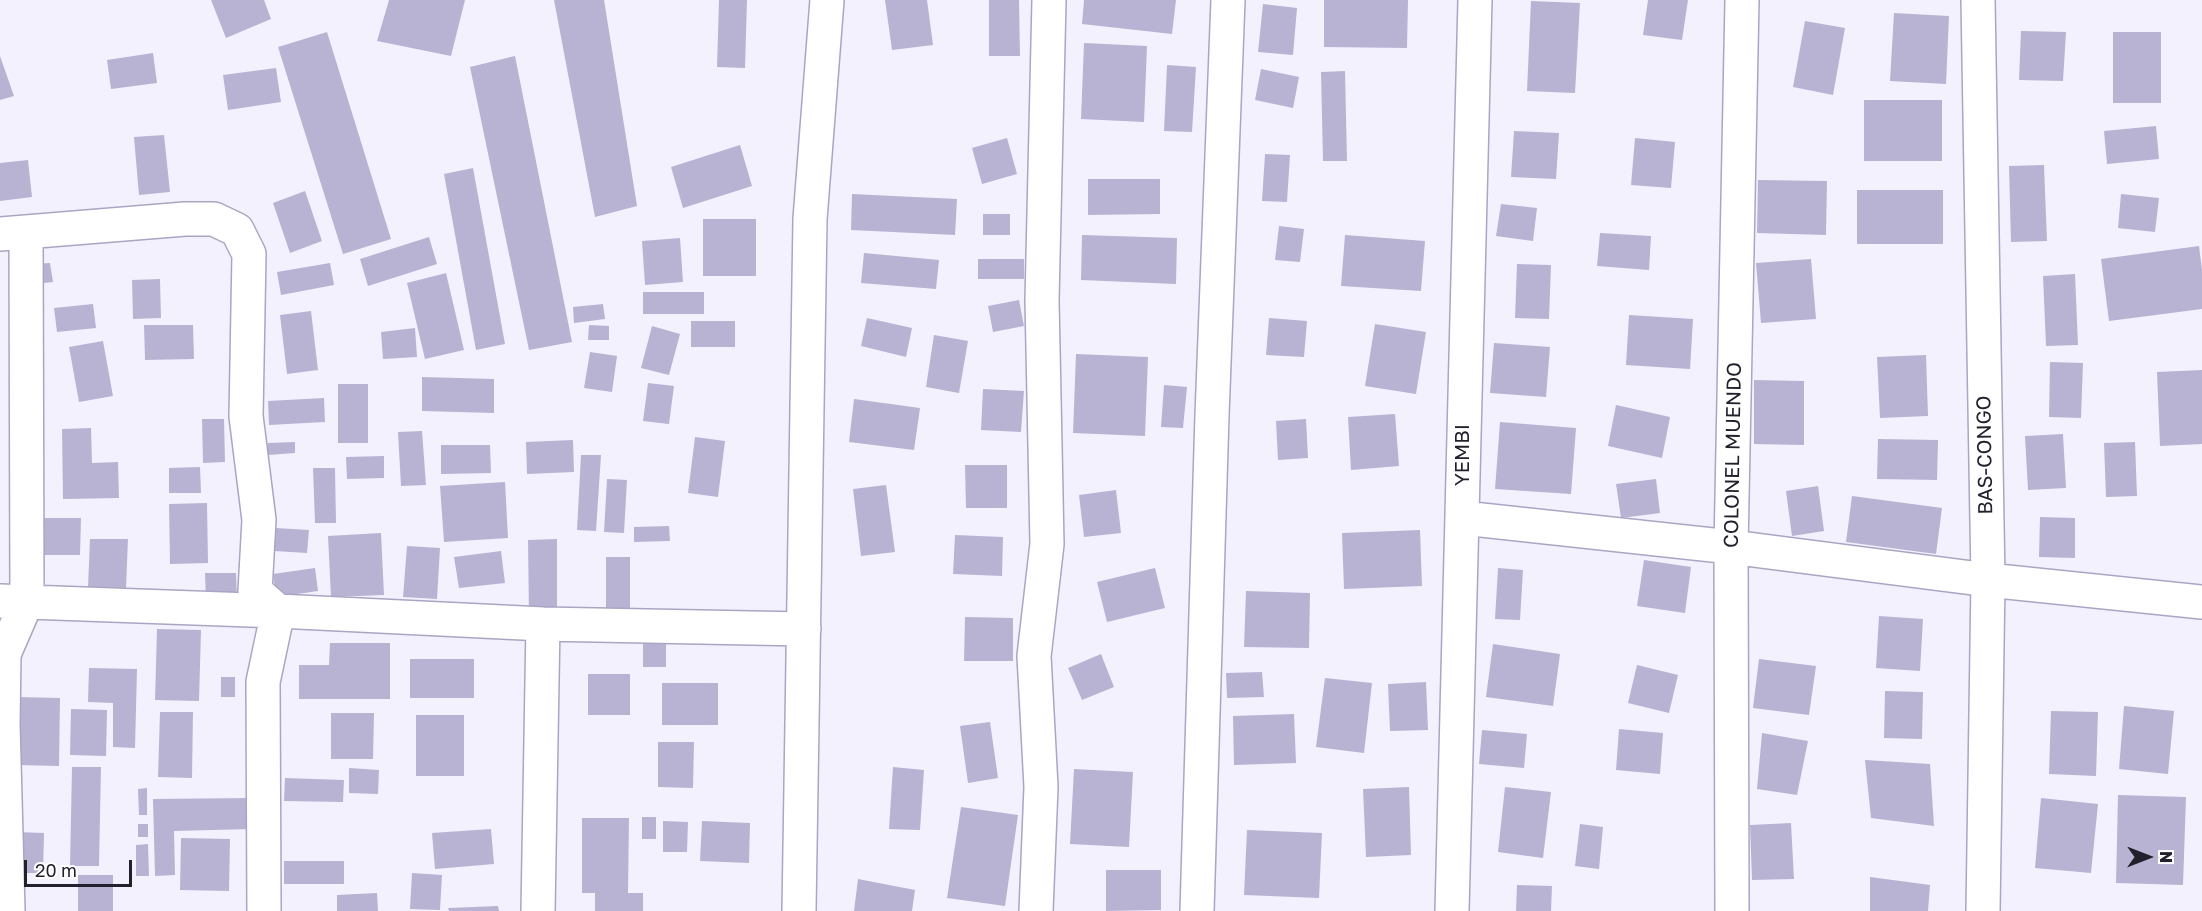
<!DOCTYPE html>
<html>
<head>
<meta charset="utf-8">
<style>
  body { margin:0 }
  #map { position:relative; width:2202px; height:911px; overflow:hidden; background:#f3f1fe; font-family:"Golos Text",sans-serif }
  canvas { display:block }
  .north { position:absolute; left:2118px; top:827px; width:60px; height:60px; -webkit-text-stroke:4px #fff; paint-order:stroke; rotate:90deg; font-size:16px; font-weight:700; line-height:24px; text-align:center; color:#22202c }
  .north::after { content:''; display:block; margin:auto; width:21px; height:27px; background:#22202c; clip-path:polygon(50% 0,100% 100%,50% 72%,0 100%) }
  .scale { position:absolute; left:24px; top:860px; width:108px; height:27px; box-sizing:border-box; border:3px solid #22202c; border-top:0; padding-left:8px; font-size:18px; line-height:21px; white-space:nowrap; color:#22202c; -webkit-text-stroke:4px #fff; paint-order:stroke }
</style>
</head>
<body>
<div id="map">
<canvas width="2202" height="911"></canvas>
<div class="north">N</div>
<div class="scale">20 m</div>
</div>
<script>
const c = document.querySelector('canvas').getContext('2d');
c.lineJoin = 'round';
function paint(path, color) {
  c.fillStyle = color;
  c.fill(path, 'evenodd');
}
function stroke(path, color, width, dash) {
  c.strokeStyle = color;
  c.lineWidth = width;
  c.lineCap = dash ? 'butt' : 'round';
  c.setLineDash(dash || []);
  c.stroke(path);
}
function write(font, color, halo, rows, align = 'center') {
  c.font = font + ' "Golos Text",sans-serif';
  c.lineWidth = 4.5;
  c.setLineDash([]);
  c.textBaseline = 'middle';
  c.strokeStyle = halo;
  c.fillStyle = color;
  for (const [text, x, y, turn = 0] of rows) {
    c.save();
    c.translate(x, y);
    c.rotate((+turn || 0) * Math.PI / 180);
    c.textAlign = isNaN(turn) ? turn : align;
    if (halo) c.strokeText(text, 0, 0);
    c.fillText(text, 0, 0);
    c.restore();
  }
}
const building = new Path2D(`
  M 211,0 L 264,0 L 271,19 L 226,38 Z
  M 389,0 L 465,0 L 451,56 L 377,41 Z
  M 554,0 L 604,0 L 637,206 L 595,217 Z
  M 719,0 L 747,0 L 745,68 L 717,67 Z
  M 885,0 L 927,0 L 933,45 L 892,50 Z
  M 989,0 L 1019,0 L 1020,56 L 989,56 Z
  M 1084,0 L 1176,0 L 1172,34 L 1082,24 Z
  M 1324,0 L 1408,0 L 1407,48 L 1324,47 Z
  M 1648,0 L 1688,0 L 1682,40 L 1643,35 Z
  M 1531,1 L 1580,3 L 1575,93 L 1527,91 Z
  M 1263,4 L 1297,8 L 1293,55 L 1258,52 Z
  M 1894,13 L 1949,16 L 1946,84 L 1890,81 Z
  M 1805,21 L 1845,28 L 1833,95 L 1793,87 Z
  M 2021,31 L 2066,32 L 2063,81 L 2019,80 Z
  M 327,32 L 391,239 L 343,254 L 278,47 Z
  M 2113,32 L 2161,32 L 2161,103 L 2113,103 Z
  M 1084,43 L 1147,46 L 1144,122 L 1081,119 Z
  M 153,53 L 157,83 L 111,89 L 107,60 Z
  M 0,56 L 14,96 L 0,100 Z
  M 515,56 L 572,342 L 529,350 L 470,67 Z
  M 1167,65 L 1196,67 L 1192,132 L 1164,131 Z
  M 276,68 L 281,102 L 228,110 L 223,75 Z
  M 1261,69 L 1299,77 L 1293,108 L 1255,100 Z
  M 1345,71 L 1347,161 L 1323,161 L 1321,72 Z
  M 1864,100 L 1942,100 L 1942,161 L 1864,161 Z
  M 2156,126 L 2159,159 L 2107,164 L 2104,131 Z
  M 1514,131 L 1559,133 L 1556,179 L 1511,177 Z
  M 164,135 L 170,192 L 139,195 L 134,137 Z
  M 1007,138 L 1017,174 L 982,184 L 972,148 Z
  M 1635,138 L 1675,142 L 1671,188 L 1631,185 Z
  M 740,145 L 752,186 L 683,208 L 671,167 Z
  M 1265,154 L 1290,155 L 1287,202 L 1262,201 Z
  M 28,160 L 32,197 L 0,201 L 0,163 Z
  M 2044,165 L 2047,241 L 2011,242 L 2009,166 Z
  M 473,168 L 505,344 L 476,350 L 444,174 Z
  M 1088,179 L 1160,179 L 1160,214 L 1088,215 Z
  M 1758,180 L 1827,181 L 1826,235 L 1757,233 Z
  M 1857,190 L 1943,190 L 1943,244 L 1857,244 Z
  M 305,191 L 322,241 L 290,253 L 273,203 Z
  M 852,194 L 957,199 L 955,235 L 851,230 Z
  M 2121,194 L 2159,198 L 2155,232 L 2118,228 Z
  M 1501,204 L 1537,208 L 1533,241 L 1496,236 Z
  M 983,214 L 1010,214 L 1010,235 L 983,235 Z
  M 703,219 L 756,219 L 756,276 L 703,276 Z
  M 1279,226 L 1304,229 L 1300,262 L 1275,260 Z
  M 1600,233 L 1651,236 L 1649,270 L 1597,266 Z
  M 1082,235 L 1177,238 L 1176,284 L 1081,280 Z
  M 1345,235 L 1425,241 L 1421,291 L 1341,286 Z
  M 429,237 L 437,264 L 368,286 L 360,259 Z
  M 680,238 L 683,282 L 645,285 L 642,241 Z
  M 2199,246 L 2202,270 L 2202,309 L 2109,321 L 2101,259 Z
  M 864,253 L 939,260 L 936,289 L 861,283 Z
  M 978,259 L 1024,259 L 1024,279 L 978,279 Z
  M 1811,259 L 1816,319 L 1761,323 L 1756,263 Z
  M 50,263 L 53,282 L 34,284 L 31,264 Z
  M 330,263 L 334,285 L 281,295 L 277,272 Z
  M 1517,264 L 1551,265 L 1549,319 L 1515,318 Z
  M 446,273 L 464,350 L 425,359 L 407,283 Z
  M 2075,274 L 2078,345 L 2046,346 L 2043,276 Z
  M 160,279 L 161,318 L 133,319 L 132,280 Z
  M 643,292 L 704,292 L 704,314 L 643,314 Z
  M 1019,300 L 1024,326 L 993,332 L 988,306 Z
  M 93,304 L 96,328 L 57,332 L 54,308 Z
  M 603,304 L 605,319 L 574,323 L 573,307 Z
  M 311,311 L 318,370 L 287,374 L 280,315 Z
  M 1629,315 L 1693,319 L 1690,369 L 1626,365 Z
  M 867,318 L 912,328 L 906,357 L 861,346 Z
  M 1269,318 L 1307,321 L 1304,357 L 1266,355 Z
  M 691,321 L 735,321 L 735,347 L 691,347 Z
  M 1375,324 L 1426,332 L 1416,394 L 1365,386 Z
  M 144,325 L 193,325 L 194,359 L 145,360 Z
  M 589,325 L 609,326 L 609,340 L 588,340 Z
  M 652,326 L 680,334 L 669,375 L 641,368 Z
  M 415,328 L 417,357 L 383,359 L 381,332 Z
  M 934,335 L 968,341 L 959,393 L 926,387 Z
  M 103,341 L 113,396 L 79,402 L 69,347 Z
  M 1494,343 L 1550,347 L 1546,397 L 1490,393 Z
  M 590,352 L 617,356 L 612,392 L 584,388 Z
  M 1076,354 L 1148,357 L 1145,436 L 1073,433 Z
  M 1926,355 L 1928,416 L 1880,418 L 1877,357 Z
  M 2050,362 L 2083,363 L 2081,418 L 2049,417 Z
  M 2202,370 L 2202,444 L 2160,446 L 2157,372 Z
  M 422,377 L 494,379 L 494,413 L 422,411 Z
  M 1754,380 L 1804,381 L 1804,445 L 1754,444 Z
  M 648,383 L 674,386 L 669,424 L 643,421 Z
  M 338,384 L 368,384 L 368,443 L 338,443 Z
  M 1164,385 L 1187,387 L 1183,428 L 1161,427 Z
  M 983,389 L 1024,391 L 1021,432 L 981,430 Z
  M 324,398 L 325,422 L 269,425 L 268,401 Z
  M 854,399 L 920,408 L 914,450 L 849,442 Z
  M 1616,405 L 1670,417 L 1662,458 L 1608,446 Z
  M 1395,414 L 1399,466 L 1351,470 L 1348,417 Z
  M 202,419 L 224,419 L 225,462 L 203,463 Z
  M 1306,419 L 1308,458 L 1278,460 L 1276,421 Z
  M 1500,422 L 1576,428 L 1571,494 L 1495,489 Z
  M 91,428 L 92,463 L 118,462 L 119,498 L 63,499 L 62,429 Z
  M 422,431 L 426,485 L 401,486 L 398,432 Z
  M 2063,434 L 2066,488 L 2028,490 L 2025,436 Z
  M 695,437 L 725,441 L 718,497 L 688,493 Z
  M 1878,439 L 1938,440 L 1937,480 L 1877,479 Z
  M 573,440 L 574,472 L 527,474 L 526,442 Z
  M 295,442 L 295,453 L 268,455 L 268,443 Z
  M 2135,442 L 2137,496 L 2106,497 L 2104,443 Z
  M 441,445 L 490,445 L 491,473 L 441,474 Z
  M 581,455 L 601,455 L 596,531 L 577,530 Z
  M 384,456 L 384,478 L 347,479 L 346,457 Z
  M 965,465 L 1007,465 L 1007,508 L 966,508 Z
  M 200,467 L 201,493 L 169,493 L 169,468 Z
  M 313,468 L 335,468 L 336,523 L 315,523 Z
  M 607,479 L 627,480 L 624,533 L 604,532 Z
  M 1656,479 L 1660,513 L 1621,518 L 1616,484 Z
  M 505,482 L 508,538 L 444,542 L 440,486 Z
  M 886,485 L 895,552 L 861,556 L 853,489 Z
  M 1818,486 L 1824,531 L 1792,536 L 1786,491 Z
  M 1116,490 L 1121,533 L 1084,537 L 1079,495 Z
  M 1852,496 L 1942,508 L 1936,554 L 1846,542 Z
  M 207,503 L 208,563 L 170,564 L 169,504 Z
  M 2040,517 L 2075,518 L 2075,558 L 2039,557 Z
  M 35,518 L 81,518 L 80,555 L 35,555 Z
  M 669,526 L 670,541 L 634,542 L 634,527 Z
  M 276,528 L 309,530 L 307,553 L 274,551 Z
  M 1420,530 L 1422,586 L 1344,589 L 1342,533 Z
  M 381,533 L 384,595 L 331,597 L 328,536 Z
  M 955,535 L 1003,537 L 1002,576 L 953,574 Z
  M 90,539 L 128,539 L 126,588 L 88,587 Z
  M 557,539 L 557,615 L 529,615 L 528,540 Z
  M 407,546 L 440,548 L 437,599 L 403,597 Z
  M 501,551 L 505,583 L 459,588 L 454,557 Z
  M 606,557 L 630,557 L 630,620 L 606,620 Z
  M 1644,560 L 1691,567 L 1685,613 L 1637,606 Z
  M 315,568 L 318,591 L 276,597 L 273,574 Z
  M 1155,568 L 1165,608 L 1107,622 L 1097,582 Z
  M 1498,568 L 1523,570 L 1520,620 L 1495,619 Z
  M 205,573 L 236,573 L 237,600 L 206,601 Z
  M 1246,591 L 1310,593 L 1309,648 L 1244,647 Z
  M 1879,616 L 1923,619 L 1920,671 L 1876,668 Z
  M 965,617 L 1013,618 L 1013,661 L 964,661 Z
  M 157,629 L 201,630 L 199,701 L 155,700 Z
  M 330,643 L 390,643 L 390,699 L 299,699 L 299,665 L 329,665 Z
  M 643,643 L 666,643 L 666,667 L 643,667 Z
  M 1493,644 L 1560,654 L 1553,706 L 1486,697 Z
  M 1101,654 L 1114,687 L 1082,700 L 1068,668 Z
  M 410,659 L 474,659 L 474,698 L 410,698 Z
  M 1759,659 L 1816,666 L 1809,715 L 1753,708 Z
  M 1637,665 L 1678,675 L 1669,713 L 1628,703 Z
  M 89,668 L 137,669 L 135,748 L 113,747 L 113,703 L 88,702 Z
  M 1262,672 L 1264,697 L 1227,698 L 1226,673 Z
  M 588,674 L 630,674 L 630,715 L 588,715 Z
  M 221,677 L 235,677 L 235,697 L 221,697 Z
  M 1325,678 L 1372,683 L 1364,753 L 1316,747 Z
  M 1426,682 L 1428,730 L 1390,731 L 1388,684 Z
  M 662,683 L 718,683 L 718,725 L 662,725 Z
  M 1885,691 L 1923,692 L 1922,739 L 1884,738 Z
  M 17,697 L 60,698 L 59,766 L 16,765 Z
  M 2124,706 L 2174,711 L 2168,774 L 2119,769 Z
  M 71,709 L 107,710 L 106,756 L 70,755 Z
  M 2051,711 L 2098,712 L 2096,776 L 2049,774 Z
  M 160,712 L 193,712 L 192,778 L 158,777 Z
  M 331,713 L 374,713 L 373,759 L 331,759 Z
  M 1294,714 L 1296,763 L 1234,765 L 1233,716 Z
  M 416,715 L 464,715 L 464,776 L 416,776 Z
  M 990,722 L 998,778 L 968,783 L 960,726 Z
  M 1619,729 L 1663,733 L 1660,774 L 1616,770 Z
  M 1482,730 L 1527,734 L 1524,768 L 1479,764 Z
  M 1762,733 L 1808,741 L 1797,795 L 1757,789 Z
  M 658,742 L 694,742 L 693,788 L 658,787 Z
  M 1865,760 L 1930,764 L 1934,826 L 1871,818 Z
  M 72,767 L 101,767 L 99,866 L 70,866 Z
  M 893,767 L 924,770 L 920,830 L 889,829 Z
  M 349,768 L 379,770 L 378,794 L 349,793 Z
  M 1074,769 L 1133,772 L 1129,847 L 1070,844 Z
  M 285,778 L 344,780 L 343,802 L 284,801 Z
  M 1409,787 L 1411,855 L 1366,857 L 1363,789 Z
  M 1505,787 L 1551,792 L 1543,858 L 1498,852 Z
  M 147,788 L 147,815 L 139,815 L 138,789 Z
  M 2118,795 L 2186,797 L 2183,885 L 2116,883 Z
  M 251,798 L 251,829 L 174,831 L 175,875 L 155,876 L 153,799 Z
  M 2041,798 L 2098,804 L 2091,873 L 2035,868 Z
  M 961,807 L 1018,815 L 1005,906 L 947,898 Z
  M 642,817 L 656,817 L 656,839 L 642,839 Z
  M 582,818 L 629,818 L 628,893 L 643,893 L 643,911 L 595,911 L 595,893 L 582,893 Z
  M 663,821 L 688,822 L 687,852 L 663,852 Z
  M 702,821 L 750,823 L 749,863 L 700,861 Z
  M 1791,823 L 1794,879 L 1752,880 L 1750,825 Z
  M 138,824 L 148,824 L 148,837 L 138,837 Z
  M 1580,824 L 1603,827 L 1599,869 L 1575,866 Z
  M 491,829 L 494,864 L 435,869 L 432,833 Z
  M 1247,830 L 1322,833 L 1319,898 L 1244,895 Z
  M 16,832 L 44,833 L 43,873 L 15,873 Z
  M 181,838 L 230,839 L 229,891 L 180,890 Z
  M 148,844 L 149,876 L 136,876 L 136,845 Z
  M 284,861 L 344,861 L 344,884 L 284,884 Z
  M 1106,870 L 1161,870 L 1161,910 L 1106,911 Z
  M 412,873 L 442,875 L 440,910 L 410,909 Z
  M 78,875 L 113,875 L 113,911 L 78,911 Z
  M 1870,877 L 1930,885 L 1928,911 L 1870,911 Z
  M 858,879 L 915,890 L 912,911 L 854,911 Z
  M 1517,885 L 1552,886 L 1551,911 L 1516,911 Z
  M 377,893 L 378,911 L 337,911 L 337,895 Z
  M 498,906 L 499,911 L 449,911 L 448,908 Z`);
const minor = new Path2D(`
  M 1978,0 L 1988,580 L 1983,911
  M 0,234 L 185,219 L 214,219 L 237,230 L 249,254 L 246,416 L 259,520 L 255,591 L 278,611 L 263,682 L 264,911
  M 1463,518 L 1731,547 L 1988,580 L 2202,602
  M 0,601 L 278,611 L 543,624 L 804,629
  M 8,911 L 3,724 L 4,654 L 27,601 L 26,233
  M 538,911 L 543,624
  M 799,911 L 810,219 L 827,0
  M 1036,911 L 1041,787 L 1034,656 L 1047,544 L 1042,300 L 1049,0
  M 1197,911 L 1212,415 L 1228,0
  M 1452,911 L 1475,0
  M 1732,911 L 1731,547 L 1742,0`);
const streetNames = [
  ["YEMBI",1463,455,-90],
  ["COLONEL MUENDO",1733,455,-89],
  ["BAS-CONGO",1985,455,-91]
];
paint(building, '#b8b3d3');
stroke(minor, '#aba5c4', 36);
stroke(minor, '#fff', 33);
write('20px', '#22202c', '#fff', streetNames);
</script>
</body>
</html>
